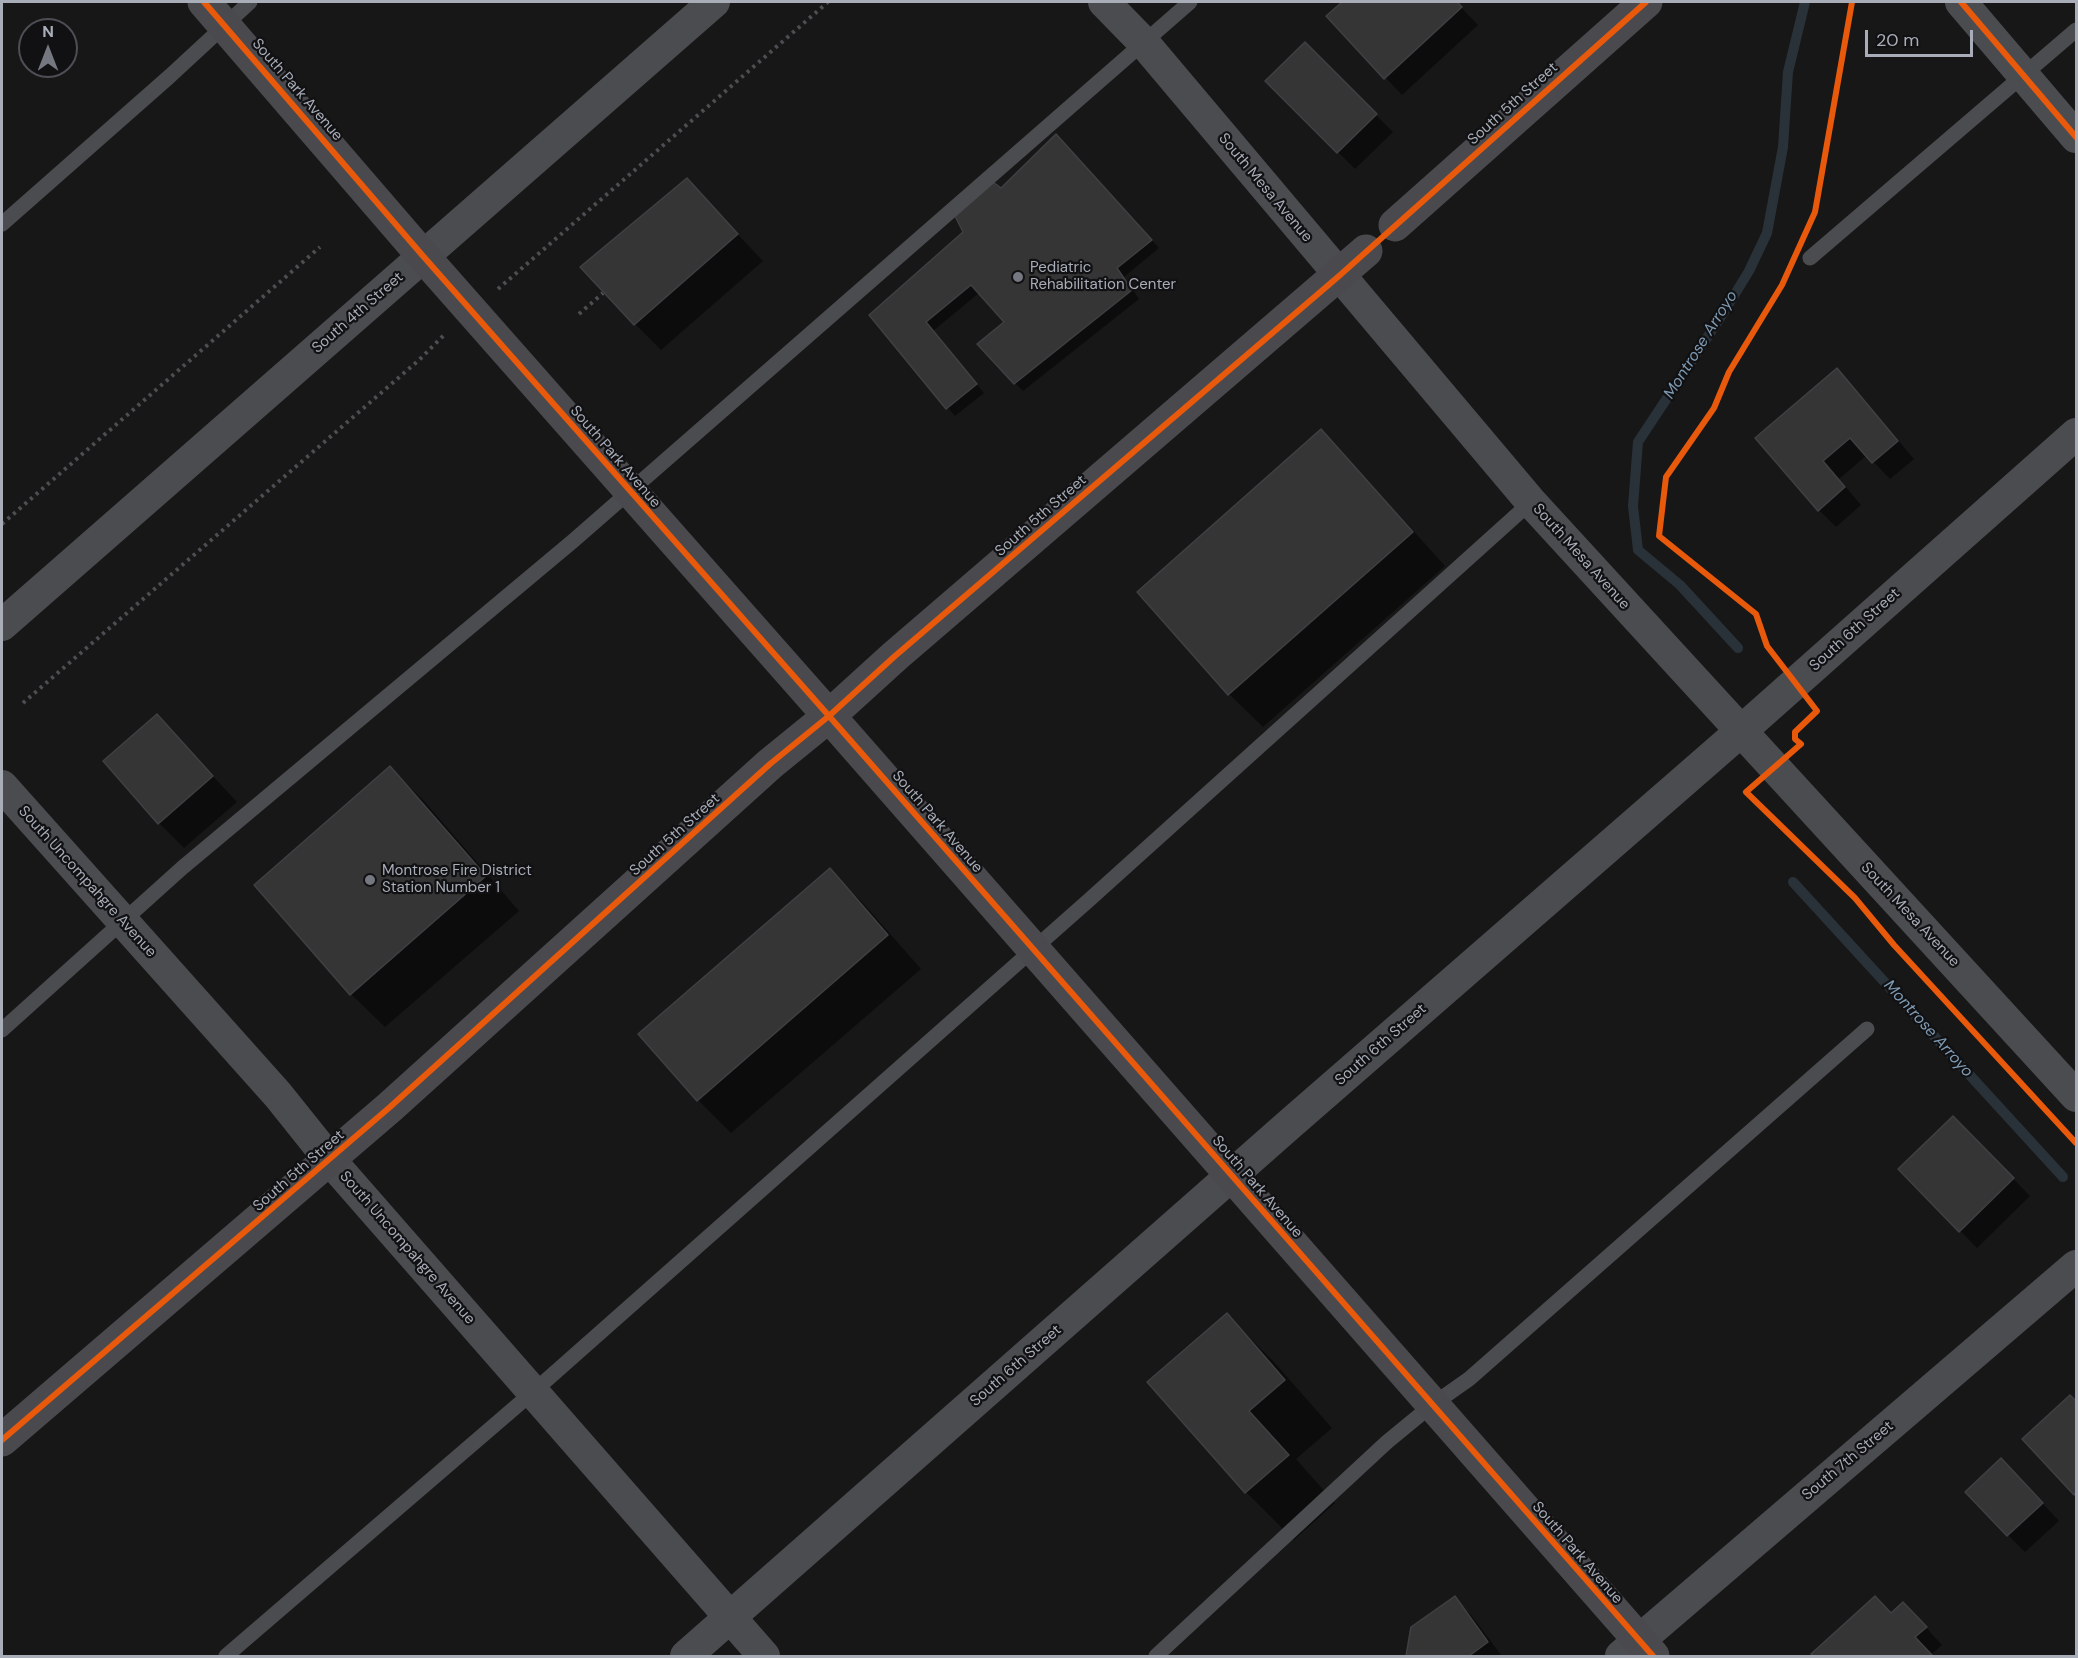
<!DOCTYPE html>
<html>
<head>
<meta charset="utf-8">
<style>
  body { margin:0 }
  #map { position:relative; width:2078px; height:1658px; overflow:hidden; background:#171717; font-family:"DM Sans",sans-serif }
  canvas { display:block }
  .frame { position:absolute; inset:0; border:3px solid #a8adb8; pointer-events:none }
  .north { position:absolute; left:18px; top:18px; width:60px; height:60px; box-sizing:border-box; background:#111113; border:2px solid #4d4f55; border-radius:50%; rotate:0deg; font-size:16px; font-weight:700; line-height:24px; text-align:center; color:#a8adb8 }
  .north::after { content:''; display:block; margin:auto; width:21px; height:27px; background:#757880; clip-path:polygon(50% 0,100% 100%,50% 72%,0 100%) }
  .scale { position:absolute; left:1865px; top:30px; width:108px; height:27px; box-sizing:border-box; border:3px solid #a8adb8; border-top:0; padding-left:8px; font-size:18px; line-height:21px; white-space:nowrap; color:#a8adb8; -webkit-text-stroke:4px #111113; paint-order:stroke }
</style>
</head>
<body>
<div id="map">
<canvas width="2078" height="1658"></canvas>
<div class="frame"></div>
<div class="north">N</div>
<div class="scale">20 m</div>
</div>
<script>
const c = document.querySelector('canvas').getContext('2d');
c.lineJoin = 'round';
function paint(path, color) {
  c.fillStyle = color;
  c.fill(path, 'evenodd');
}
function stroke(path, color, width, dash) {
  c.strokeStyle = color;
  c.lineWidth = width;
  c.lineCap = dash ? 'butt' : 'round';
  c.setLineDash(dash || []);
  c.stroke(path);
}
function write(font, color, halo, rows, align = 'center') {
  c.font = font + ' "DM Sans",sans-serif';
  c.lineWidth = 4.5;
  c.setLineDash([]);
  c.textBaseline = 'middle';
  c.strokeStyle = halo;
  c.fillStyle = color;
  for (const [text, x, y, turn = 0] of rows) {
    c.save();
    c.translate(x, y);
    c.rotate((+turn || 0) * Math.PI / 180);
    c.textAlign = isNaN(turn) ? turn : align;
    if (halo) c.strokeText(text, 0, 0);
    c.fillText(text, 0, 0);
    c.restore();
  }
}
const shadow = new Path2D(`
  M 1344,2 L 1456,2 L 1478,25 L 1402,95 L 1328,16 Z
  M 1305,44 L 1393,132 L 1355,169 L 1267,81 Z
  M 1064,144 L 1159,248 L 1124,277 L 1139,299 L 1023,391 L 1015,383 L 1006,322 L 979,293 L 933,331 L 984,393 L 955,416 L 871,316 L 965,233 L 1002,190 Z
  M 686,180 L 763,261 L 661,350 L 635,324 Z
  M 1836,370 L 1853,387 L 1914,459 L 1890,479 L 1867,455 L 1839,479 L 1861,505 L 1836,527 L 1819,510 L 1757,438 Z
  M 1321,431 L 1354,465 L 1445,566 L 1263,727 L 1229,694 Z
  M 157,716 L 237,802 L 184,848 L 159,823 Z
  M 390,768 L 424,801 L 519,911 L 385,1027 L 351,994 Z
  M 829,870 L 863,903 L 921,969 L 731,1133 L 698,1100 Z
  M 1953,1118 L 2030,1196 L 1977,1248 L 1900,1169 Z
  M 1227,1315 L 1274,1362 L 1332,1428 L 1296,1459 L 1335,1503 L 1294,1540 L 1246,1492 L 1149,1382 Z
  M 2070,1397 L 2076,1403 L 2076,1495 L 2024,1439 Z
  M 2018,1477 L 2059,1521 L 2025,1552 L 2008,1535 Z
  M 1454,1598 L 1471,1615 L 1502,1656 L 1408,1656 L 1413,1628 Z
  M 1920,1621 L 1942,1645 L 1931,1655 L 1933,1656 L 1816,1656 L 1814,1654 Z`);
const stream = new Path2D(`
  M 1738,648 L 1680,585 L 1638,550 L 1633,506 L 1638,442 L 1722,315 L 1749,271 L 1767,233 L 1783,147 L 1788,72 L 1805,2
  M 1793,882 L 2063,1177`);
const building = new Path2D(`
  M 1342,2 L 1457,2 L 1462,7 L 1384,79 L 1326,16 Z
  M 1305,42 L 1377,114 L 1337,153 L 1265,81 Z
  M 1056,134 L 1152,240 L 1117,268 L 1132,290 L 1014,384 L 977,344 L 1004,322 L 971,285 L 926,322 L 977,384 L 946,409 L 869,315 L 963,232 L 954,214 L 993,182 L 1001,188 Z
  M 687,178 L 738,234 L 634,325 L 580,267 Z
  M 1837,368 L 1898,441 L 1872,463 L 1850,438 L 1823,461 L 1845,487 L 1818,511 L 1755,438 Z
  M 1321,429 L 1413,532 L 1228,695 L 1137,592 Z
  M 157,714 L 213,776 L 158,824 L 103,761 Z
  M 390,766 L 486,876 L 350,995 L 254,885 Z
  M 830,868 L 888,935 L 697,1101 L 638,1034 Z
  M 1953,1116 L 2014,1178 L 1959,1232 L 1898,1169 Z
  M 1227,1313 L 1285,1380 L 1249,1411 L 1289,1455 L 1245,1493 L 1147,1382 Z
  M 2070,1395 L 2076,1401 L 2076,1492 L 2074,1495 L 2022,1439 Z
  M 2001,1458 L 2043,1503 L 2007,1536 L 1965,1492 Z
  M 1455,1596 L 1488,1642 L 1469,1656 L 1406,1656 L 1411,1627 Z
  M 1875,1596 L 1891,1613 L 1903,1602 L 1927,1627 L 1915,1637 L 1933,1656 L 1814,1656 L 1811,1654 Z`);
const path = new Path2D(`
  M 498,289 L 828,2
  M 579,314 L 603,293
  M 2,524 L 320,247
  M 23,703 L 419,360 L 446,333`);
const lane = new Path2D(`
  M 2,224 L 170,76 L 250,2
  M 1810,258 L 2076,30
  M 2,1030 L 182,868 L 573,541 L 1190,2
  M 226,1656 L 533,1392 L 1089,900 L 1531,502
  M 1156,1656 L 1387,1442 L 1432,1405 L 1469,1379 L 1867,1029`);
const street = new Path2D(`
  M 1104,2 L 1144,43 L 1531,502 L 2076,1096
  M 1961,2 L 2076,137
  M 2,625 L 714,2
  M 2,786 L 278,1095 L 330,1160 L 764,1656
  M 686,1656 L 1291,1123 L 1740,732 L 2076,434
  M 1621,1656 L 2076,1266`);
const secondary = new Path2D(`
  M 204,2 L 423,256 L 829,716 L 1653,1656
  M 1395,225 L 1646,2
  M 2,1440 L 390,1107 L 770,764 L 829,716 L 895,656 L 1366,251`);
const cycleway = new Path2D(`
  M 204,2 L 423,256 L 829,716 L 1653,1656
  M 1852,2 L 1815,212 L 1782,285 L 1729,372 L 1714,408 L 1666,477 L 1659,536 L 1756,614 L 1767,646 L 1817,711 L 1795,732 L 1795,739 L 1801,744 L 1746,792 L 1855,898 L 1894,945 L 2076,1143
  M 1961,2 L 2076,137
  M 2,1440 L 390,1107 L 770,764 L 829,716 L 895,656 L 1339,276 L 1646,2`);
const markers = [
  [1018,277,6,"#757880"],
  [370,880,6,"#757880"]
];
const streetNames = [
  ["South Park Avenue",297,90,49],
  ["South 5th Street",1513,104,-42],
  ["South Mesa Avenue",1265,188,50],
  ["South 4th Street",358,313,-41],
  ["South Park Avenue",615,457,49],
  ["South 5th Street",1041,516,-41],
  ["South Mesa Avenue",1581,557,48],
  ["South 6th Street",1855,630,-42],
  ["South Park Avenue",937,822,49],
  ["South 5th Street",675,835,-42],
  ["South Uncompahgre Avenue",87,882,48],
  ["South Mesa Avenue",1910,915,47],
  ["South 6th Street",1381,1045,-41],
  ["South 5th Street",299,1171,-41],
  ["South Park Avenue",1257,1187,49],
  ["South Uncompahgre Avenue",407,1248,49],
  ["South 6th Street",1016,1366,-41],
  ["South 7th Street",1848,1461,-40],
  ["South Park Avenue",1577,1553,49]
];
const poiNames = [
  ["Pediatric",1030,268],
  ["Rehabilitation Center",1030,285],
  ["Montrose Fire District",382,871],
  ["Station Number 1",382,888]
];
const waterNames = [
  ["Montrose Arroyo",1701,345,-58],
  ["Montrose Arroyo",1928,1029,48]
];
paint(shadow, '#0007');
stroke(stream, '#2a3239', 10);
paint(building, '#353536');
stroke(building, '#3f4043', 1.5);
stroke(path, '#4d4e52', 4, [3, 4.5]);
stroke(lane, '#4b4c50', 15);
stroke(street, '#4b4c50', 32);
stroke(secondary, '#4a4a4e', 33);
stroke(cycleway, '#e8590c', 6);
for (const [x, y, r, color] of markers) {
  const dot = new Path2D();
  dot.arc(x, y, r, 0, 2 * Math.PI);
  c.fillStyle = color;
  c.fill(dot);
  stroke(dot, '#111113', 2);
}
write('15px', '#a8adb8', '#111113', streetNames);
write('15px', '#a8adb8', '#111113', poiNames, 'left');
write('italic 16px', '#7f9bb3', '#111113', waterNames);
</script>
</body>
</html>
